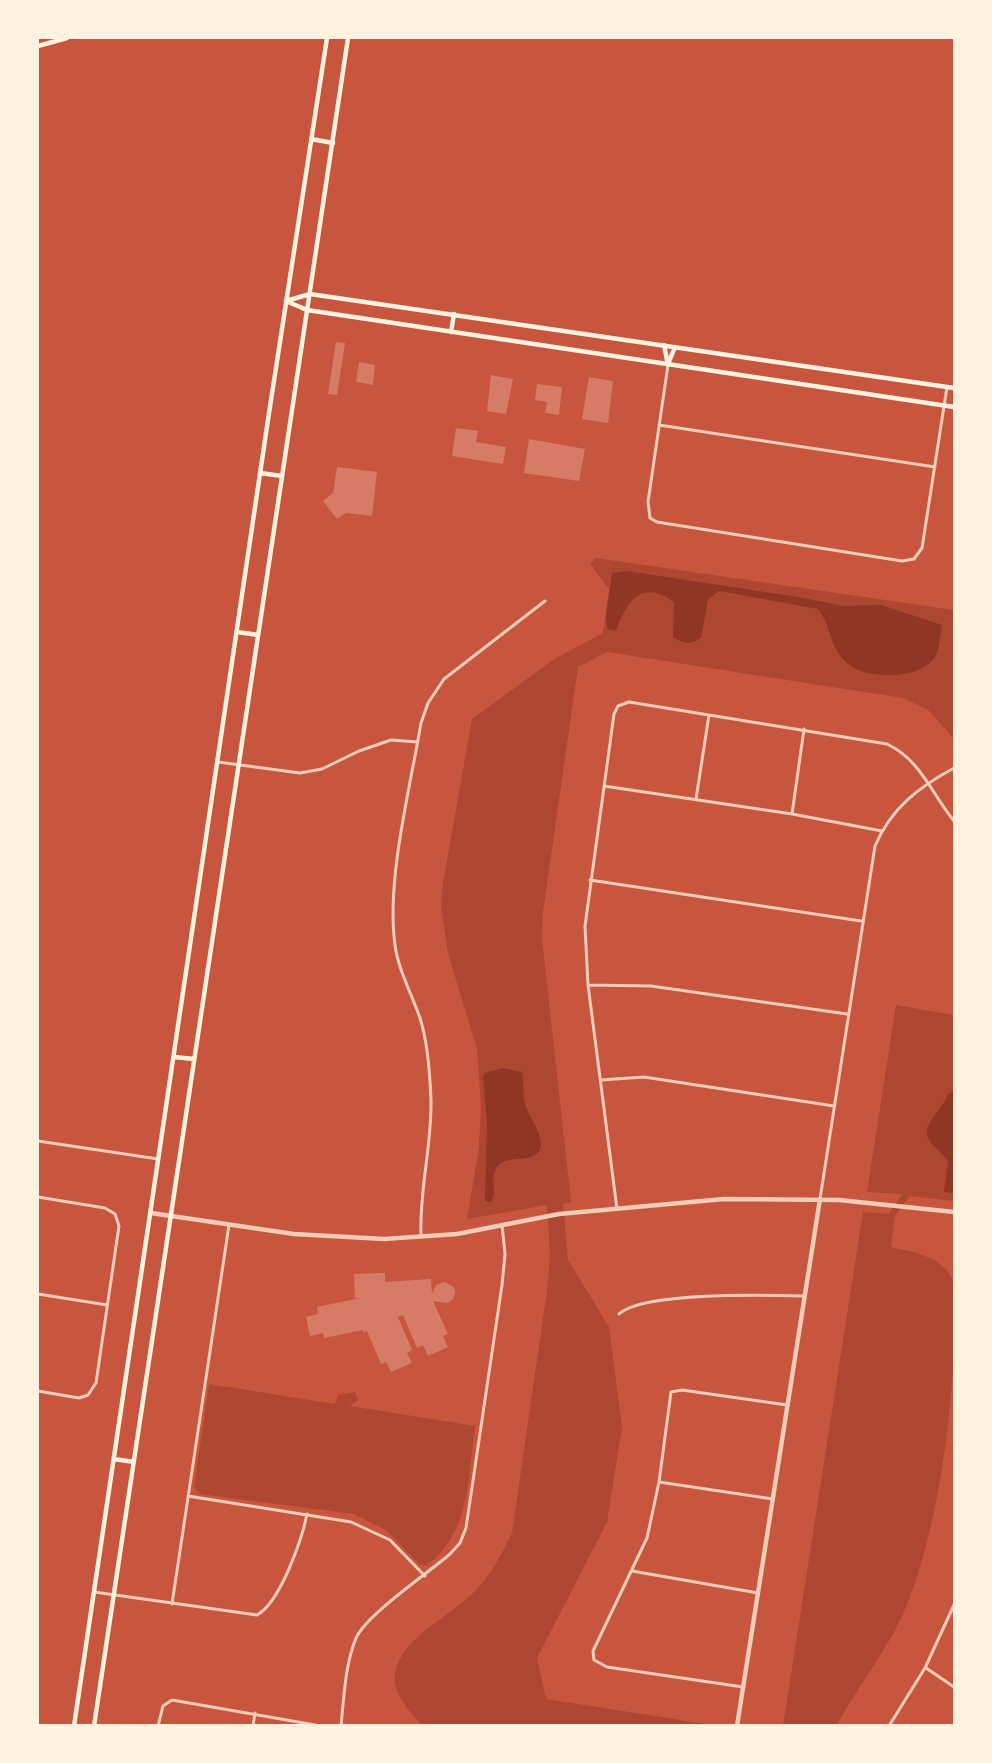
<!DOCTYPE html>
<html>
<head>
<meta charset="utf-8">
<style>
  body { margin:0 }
  #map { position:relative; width:992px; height:1763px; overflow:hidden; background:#c8553d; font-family:"Golos Text",sans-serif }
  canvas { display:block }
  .frame { position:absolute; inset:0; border:39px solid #fff3e0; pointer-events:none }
</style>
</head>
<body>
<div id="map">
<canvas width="992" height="1763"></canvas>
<div class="frame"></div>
</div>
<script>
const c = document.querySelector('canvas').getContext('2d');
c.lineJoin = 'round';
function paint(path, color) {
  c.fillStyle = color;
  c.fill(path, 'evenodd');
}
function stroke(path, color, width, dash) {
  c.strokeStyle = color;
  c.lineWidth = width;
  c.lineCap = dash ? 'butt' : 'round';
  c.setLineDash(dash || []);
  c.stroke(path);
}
const green = new Path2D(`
  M 596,558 L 954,610 L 954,739 L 928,710 L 903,698 L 607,652 L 578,667 L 543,912 L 542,939 L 571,1202 L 563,1204 L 568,1260 L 609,1327 L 622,1427 L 607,1522 L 537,1658 L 546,1699 L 712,1725 L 421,1725 C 414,1716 404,1706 399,1695 C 378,1650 445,1620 471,1595 C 490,1578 501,1555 512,1533 L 547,1291 L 550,1255 L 547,1205 L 467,1219 L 479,1148 L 481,1106 L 477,1049 L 448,953 L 441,907 L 443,883 L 472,719 L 553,660 L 603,633 L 609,589 L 590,564 Z
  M 896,1005 L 954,1015 L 954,1201 L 910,1196 L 895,1216 L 891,1247 C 913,1252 947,1257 954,1284 C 958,1296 954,1313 954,1325 C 954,1410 938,1528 906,1607 C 888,1650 858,1685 837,1725 L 783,1726 L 863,1212 L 889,1214 L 902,1194 L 867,1192 Z
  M 209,1384 L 335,1404 L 338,1395 L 355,1392 L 358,1400 L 350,1406 L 475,1426 C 468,1477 471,1533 426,1566 L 419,1564 L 387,1531 L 354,1514 L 200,1494 L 194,1487 Z`);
const water = new Path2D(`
  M 627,571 L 798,597 L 844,606 L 881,605 L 942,625 C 940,636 940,653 932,661 C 914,680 863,680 845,661 C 828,644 832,627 818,609 L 719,591 L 708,600 L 701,638 C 691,645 683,644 673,637 L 674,602 C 641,578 626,602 616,631 L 607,629 L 606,616 L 612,573 Z
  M 503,1068 L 522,1072 C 524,1083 523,1094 525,1104 C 529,1119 558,1152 527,1158 C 516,1160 504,1158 497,1167 C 489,1178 498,1193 491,1202 L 485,1201 L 487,1123 L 483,1077 L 485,1073 Z
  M 954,1091 L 954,1193 L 944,1192 L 948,1161 C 943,1154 933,1147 929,1140 C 920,1125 943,1110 948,1094 Z`);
const building = new Path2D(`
  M 336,342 L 345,343 L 337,395 L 328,394 Z
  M 359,362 L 375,365 L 373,385 L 356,382 Z
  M 491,375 L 513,379 L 506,414 L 487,411 Z
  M 589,377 L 613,381 L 608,423 L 582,419 Z
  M 537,384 L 562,387 L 559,415 L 545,413 L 547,402 L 535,400 Z
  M 456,428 L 478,431 L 476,442 L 506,447 L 503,464 L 452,456 Z
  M 529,439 L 585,449 L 579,481 L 524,473 Z
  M 337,467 L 377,472 L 372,516 L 346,513 L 337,519 L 323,501 L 333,493 Z
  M 385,1273 L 385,1282 L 431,1279 L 432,1294 L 436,1285 L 445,1282 L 454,1287 L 455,1293 L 453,1299 L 447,1303 L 433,1301 L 448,1334 L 443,1336 L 448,1347 L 428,1356 L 423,1345 L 417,1348 L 403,1315 L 398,1317 L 412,1350 L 407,1353 L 412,1363 L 391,1372 L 386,1362 L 381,1364 L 367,1331 L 364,1333 L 363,1330 L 324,1338 L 323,1333 L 310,1336 L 306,1317 L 318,1314 L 317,1307 L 360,1298 L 355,1298 L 354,1274 Z`);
const minor = new Path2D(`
  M 668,365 L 648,502 L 650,518 L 657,522 L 902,561 L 914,559 L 922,548 L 947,387
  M 659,425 L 935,467
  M 218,762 L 300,773 L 322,769 L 359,751 L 391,740 L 418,742
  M 604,786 L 792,814 L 882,831
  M 696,799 L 709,715
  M 792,814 L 804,729
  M 590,880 L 861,921
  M 588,985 L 651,986 L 847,1014
  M 601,1080 L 644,1077 L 834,1106
  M 38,1141 L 158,1159
  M 38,1197 L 105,1208 L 115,1214 L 119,1226 L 96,1383 L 88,1395 L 79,1398 L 38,1391
  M 820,1199 L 875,846 C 891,808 919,787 954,768
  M 617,1209 L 588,985 L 585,926 L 614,714 L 618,706 L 629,702 L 887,744 C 921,760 931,793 954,821
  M 421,1236 C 419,1190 432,1146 431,1100 C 430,1074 428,1043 420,1018 C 412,995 398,969 395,945 C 386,880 410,789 421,723 L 428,703 L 444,679 L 545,601
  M 38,1294 L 107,1305
  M 619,1314 C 643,1292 768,1295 803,1296
  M 659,1482 L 773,1499
  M 188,1496 L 351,1522 L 390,1540 L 425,1576
  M 632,1571 L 758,1593
  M 94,1592 L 257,1615 C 280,1603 302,1539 307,1514
  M 172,1604 L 229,1225
  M 926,1668 L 954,1687
  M 743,1687 L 607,1667 L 594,1660 L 593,1651 L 647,1538 L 659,1482 L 671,1392 L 682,1390 L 787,1405
  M 158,1726 L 163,1706 L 172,1700 L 321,1726
  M 253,1726 L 255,1713
  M 341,1726 C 344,1697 345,1665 356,1638 C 367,1614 427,1574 450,1554 L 460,1543 L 466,1528 L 502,1285 L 505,1254 L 502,1225
  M 889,1726 L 925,1668 L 954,1605`);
const tertiary = new Path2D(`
  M 151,1213 L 294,1234 L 384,1239 L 457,1234 L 559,1214 L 724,1199 L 839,1200 L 954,1212
  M 737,1726 L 820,1199`);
const secondary = new Path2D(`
  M 38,46 L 67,38
  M 311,139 L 333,143
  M 286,301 L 307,310 L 954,407
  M 286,301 L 310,294 L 954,388
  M 451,332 L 454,314
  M 664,345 L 668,365
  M 668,364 L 675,347
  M 260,473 L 282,476
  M 237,632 L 258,635
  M 174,1057 L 194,1059
  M 114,1459 L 134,1462
  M 74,1726 L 269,413 L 327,38
  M 94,1726 L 348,38`);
paint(green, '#ae4732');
paint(water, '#8f3625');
paint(building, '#d67c66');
stroke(minor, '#f1ccb7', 3);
stroke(tertiary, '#f1ccb7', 4.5);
stroke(secondary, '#fff3e0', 4.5);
</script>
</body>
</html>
